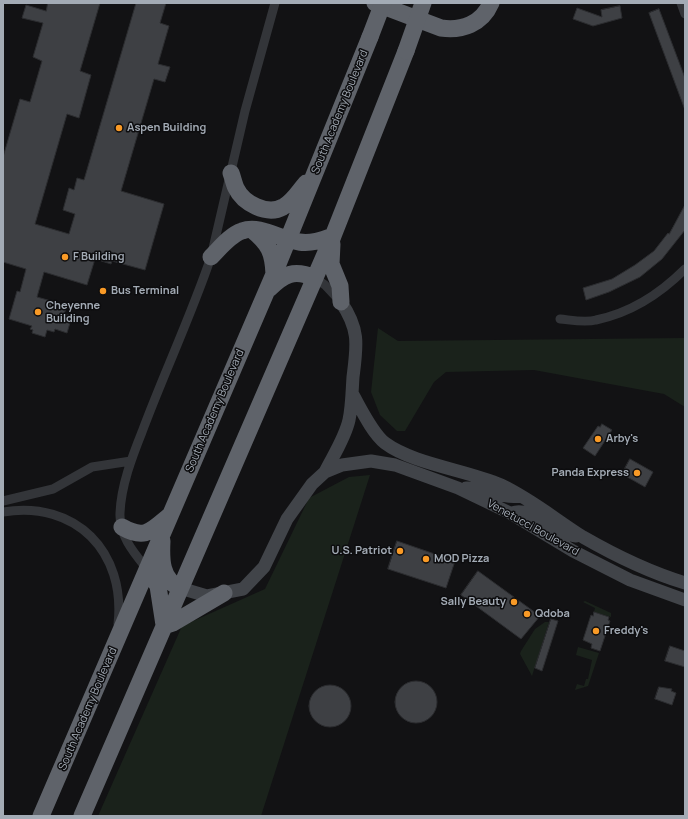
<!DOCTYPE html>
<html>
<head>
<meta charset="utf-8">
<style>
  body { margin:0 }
  #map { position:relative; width:688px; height:819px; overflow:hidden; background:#121214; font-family:Manrope,sans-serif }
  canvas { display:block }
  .frame { position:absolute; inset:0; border:4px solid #a3abb5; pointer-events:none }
</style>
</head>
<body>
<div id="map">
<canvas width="688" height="819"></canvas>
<div class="frame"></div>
</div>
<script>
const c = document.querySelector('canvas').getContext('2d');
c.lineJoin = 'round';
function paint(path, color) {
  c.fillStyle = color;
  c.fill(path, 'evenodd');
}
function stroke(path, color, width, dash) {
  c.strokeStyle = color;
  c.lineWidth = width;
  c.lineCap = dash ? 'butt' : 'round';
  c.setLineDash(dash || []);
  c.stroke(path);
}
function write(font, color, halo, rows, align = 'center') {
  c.font = font + ' Manrope,sans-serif';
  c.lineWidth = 3;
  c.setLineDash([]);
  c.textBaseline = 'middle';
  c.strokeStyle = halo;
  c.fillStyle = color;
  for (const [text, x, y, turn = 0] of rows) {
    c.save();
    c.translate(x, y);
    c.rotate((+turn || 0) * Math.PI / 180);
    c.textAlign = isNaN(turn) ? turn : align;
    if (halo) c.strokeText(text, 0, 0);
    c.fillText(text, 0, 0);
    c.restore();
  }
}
const green = new Path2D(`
  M 378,328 L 398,341 L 685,338 L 685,407 L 664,394 L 534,370 L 446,372 L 434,382 L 405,431 L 397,431 L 380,415 L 371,392 Z
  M 370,475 L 261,816 L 98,816 L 182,626 L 265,589 L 309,498 L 349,477 Z
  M 585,601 L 611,613 L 611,617 L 594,612 L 595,608 L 583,602 Z
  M 545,622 L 549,622 L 532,676 L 520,654 L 521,651 L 535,629 Z
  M 578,647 L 599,653 L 588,686 L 575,690 L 577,684 L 584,686 L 586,679 L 588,679 L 592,660 L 576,655 Z`);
const building = new Path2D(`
  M 48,3 L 100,3 L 80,71 L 91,75 L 79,118 L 67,114 L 35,224 L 69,234 L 75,214 L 63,210 L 69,188 L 74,190 L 77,178 L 84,180 L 136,3 L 166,3 L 160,23 L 169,26 L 158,64 L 170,67 L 165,82 L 154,79 L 121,191 L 164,204 L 145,270 L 112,261 L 111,264 L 95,259 L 87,285 L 44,272 L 37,297 L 62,304 L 61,308 L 66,309 L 64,314 L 72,316 L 67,333 L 55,329 L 54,332 L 47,330 L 45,337 L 32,333 L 33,330 L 30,329 L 32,326 L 9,319 L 17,291 L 20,292 L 26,269 L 3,262 L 3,157 L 20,99 L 30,102 L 42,61 L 33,57 L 43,23 L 22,18 L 26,5 L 46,11 Z
  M 620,6 L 622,18 L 593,26 L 573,19 L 577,8 L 602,17 L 601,10 Z
  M 659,9 L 685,78 L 685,110 L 649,13 Z
  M 685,205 L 685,230 L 662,259 L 640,277 L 609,292 L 586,300 L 583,288 L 612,279 L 635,265 L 654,251 L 668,233 L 669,234 Z
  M 602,424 L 612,430 L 595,456 L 583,448 L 598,426 L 600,427 Z
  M 630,459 L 653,472 L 645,487 L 622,474 Z
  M 397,541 L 455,561 L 446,588 L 388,569 Z
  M 478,571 L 540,616 L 521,639 L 461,595 Z
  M 594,612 L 609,617 L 608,620 L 610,621 L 600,651 L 591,648 L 592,644 L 583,640 L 591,615 L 593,616 Z
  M 551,619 L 558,621 L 542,671 L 535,668 Z
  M 670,646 L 685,651 L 685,667 L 665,661 Z
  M395 702a21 21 0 1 1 42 0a21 21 0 1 1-42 0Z
  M309 706a21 21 0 1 1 42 0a21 21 0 1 1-42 0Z
  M 659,687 L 672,689 L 671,691 L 676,693 L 672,705 L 655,699 Z`);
const street = new Path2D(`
  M 681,3 L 685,14
  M 315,278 L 325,285 L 340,301
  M 560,319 C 571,320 585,323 596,320 C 631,313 661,293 685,269
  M 3,501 L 53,489 L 92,467 L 131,461
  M 3,512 C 76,500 126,552 118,624
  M 147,569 C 134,553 119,536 120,513 C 121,486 132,457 142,432 C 164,373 191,316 211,257 L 245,111 L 275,3`);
const secondary = new Path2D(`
  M 352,393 C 360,407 372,433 385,443 C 413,464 467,470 501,485 C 531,499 556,520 583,537 C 616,556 649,572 685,583
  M 325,472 C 333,456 345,438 349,420 C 352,406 352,391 353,377 C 357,345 360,330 341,302
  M 466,488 C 487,487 498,499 521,496
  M 512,513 C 532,506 553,533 576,536
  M 180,588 L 207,596 L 243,589 L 264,567 L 287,519 L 312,484 L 325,472 L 342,465 L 371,461 L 395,465 L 458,488 L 510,513 L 573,551 L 630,580 L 685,600`);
const highway = new Path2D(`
  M 375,3 L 441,28 C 462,31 482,24 491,3
  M 231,173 C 233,178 234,184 236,188 C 243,203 267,216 283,207 C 293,202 299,191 306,183
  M 252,230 C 269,244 273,252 274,274
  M 332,244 L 331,264 L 340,286 L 341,302
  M 211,257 C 220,248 230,235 242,231 C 260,224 281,240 299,242 C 311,244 322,240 333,236
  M 269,289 C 284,274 294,269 315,278
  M 122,527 C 145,540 151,531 169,516
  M 162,541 C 161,560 161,579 180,588
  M 147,569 L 158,586 L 164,625
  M 164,626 L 173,623 L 224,593
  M 41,816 L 274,274 L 370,37
  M 82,816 L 333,236 L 406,51`);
const highwayBridge = new Path2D(`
  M 370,37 L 383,3
  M 406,51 L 423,3`);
const markers = [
  [119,128,4,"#f99a26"],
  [65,257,4,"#f99a26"],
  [103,291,4,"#f99a26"],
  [38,312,4,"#f99a26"],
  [598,439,4,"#f99a26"],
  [637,473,4,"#f99a26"],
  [400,551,4,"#f99a26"],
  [426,559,4,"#f99a26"],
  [514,602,4,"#f99a26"],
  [527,614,4,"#f99a26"],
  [596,631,4,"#f99a26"]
];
const streetNames = [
  ["South Academy Boulevard",340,112,-68],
  ["South Academy Boulevard",215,411,-67],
  ["Venetucci Boulevard",533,528,29],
  ["South Academy Boulevard",88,709,-67]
];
const poiNames = [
  ["Aspen Building",127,128],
  ["F Building",73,257],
  ["Bus Terminal",111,291],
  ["Cheyenne",46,306],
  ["Building",46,319],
  ["Arby's",606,439],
  ["Panda Express",629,473,"right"],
  ["U.S. Patriot",392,551,"right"],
  ["MOD Pizza",434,559],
  ["Sally Beauty",506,602,"right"],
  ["Qdoba",535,614],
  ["Freddy's",604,631]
];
paint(green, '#1a221b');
paint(building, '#3e4044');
stroke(building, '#2c2d30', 1);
stroke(street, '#333539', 9);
stroke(secondary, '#414449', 13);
stroke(highway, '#5f636a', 17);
stroke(highwayBridge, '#5f636a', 17);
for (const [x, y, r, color] of markers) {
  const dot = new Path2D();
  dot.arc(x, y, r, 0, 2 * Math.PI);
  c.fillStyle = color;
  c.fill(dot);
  stroke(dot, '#0d0d0f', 1.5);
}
write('11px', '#a3abb5', '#0d0d0f', streetNames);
write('bold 11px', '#a3abb5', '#0d0d0f', poiNames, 'left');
</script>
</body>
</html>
